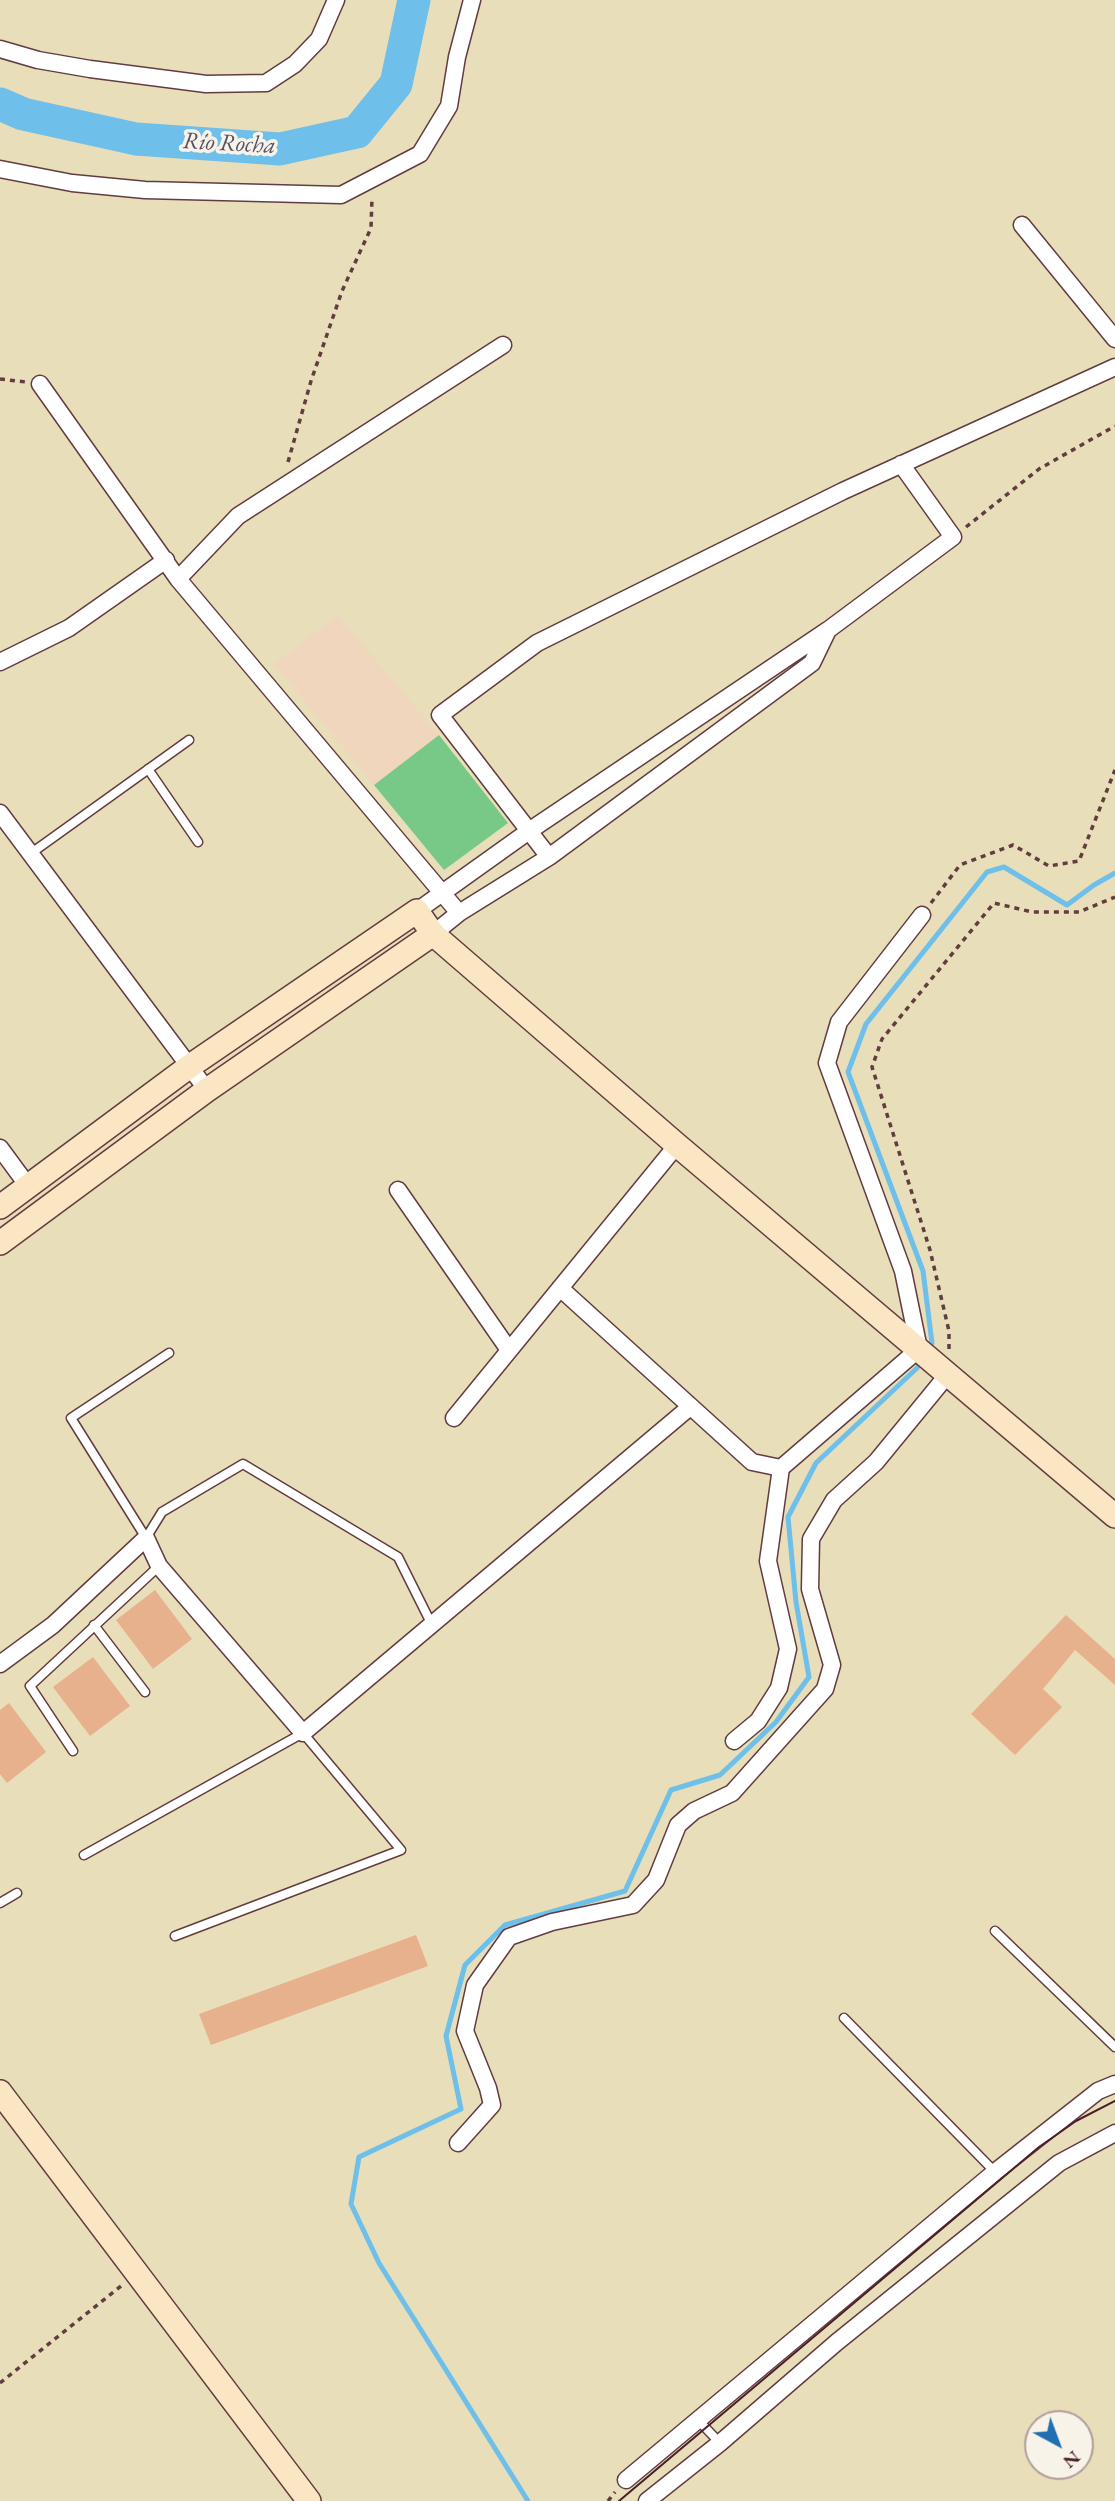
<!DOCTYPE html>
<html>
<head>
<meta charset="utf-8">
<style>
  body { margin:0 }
  #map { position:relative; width:1115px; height:2501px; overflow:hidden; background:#e8deb9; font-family:"EB Garamond",serif }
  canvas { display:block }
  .north { position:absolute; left:1024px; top:2410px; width:70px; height:70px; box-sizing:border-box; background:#f7f3e8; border:2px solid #b29e9c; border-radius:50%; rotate:139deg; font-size:19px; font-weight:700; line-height:28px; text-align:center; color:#4a1f2b }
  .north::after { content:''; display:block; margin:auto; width:24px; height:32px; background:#1f6fb2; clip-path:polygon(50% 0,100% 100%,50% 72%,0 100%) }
</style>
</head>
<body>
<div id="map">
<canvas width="1115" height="2501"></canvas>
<div class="north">N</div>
</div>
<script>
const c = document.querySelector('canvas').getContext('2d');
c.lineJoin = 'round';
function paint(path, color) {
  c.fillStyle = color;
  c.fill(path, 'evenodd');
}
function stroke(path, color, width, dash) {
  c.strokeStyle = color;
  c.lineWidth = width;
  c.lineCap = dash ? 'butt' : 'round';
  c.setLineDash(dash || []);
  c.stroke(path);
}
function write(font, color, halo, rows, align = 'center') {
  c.font = font + ' "EB Garamond",serif';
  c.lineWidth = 7;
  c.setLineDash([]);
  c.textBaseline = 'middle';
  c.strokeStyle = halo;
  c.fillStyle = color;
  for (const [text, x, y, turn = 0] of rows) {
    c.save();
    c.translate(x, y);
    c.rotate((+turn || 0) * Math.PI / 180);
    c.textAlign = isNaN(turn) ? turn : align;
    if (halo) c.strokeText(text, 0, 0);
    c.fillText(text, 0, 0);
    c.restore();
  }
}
const built = new Path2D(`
  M 338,615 L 439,735 L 374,785 L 274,664 Z`);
const green = new Path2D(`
  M 439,735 L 508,823 L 444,870 L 374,785 Z`);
const stream = new Path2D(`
  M 927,1351 L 932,1343 L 923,1271 L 848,1072 L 866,1024 L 987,872 L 1004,867 L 1067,905 L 1094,885 L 1115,873
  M 528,2501 L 379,2263 L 351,2204 L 359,2157 L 461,2109 L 446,2036 L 465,1965 L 505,1925 L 625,1891 L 671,1790 L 720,1775 L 776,1722 L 809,1677 L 796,1602 L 788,1517 L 816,1463 L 917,1368 L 922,1360`);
const river = new Path2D(`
  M 0,104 L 23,114 L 136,139 L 280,149 L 357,132 L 396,84 L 414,0`);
const building = new Path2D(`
  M 155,1590 L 192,1639 L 153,1669 L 116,1620 Z
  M 1066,1615 L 1115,1659 L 1115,1685 L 1075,1650 L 1043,1689 L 1062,1707 L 1015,1755 L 971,1714 Z
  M 93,1657 L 130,1706 L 90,1736 L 53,1687 Z
  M 9,1703 L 46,1752 L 7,1783 L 0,1774 L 0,1710 Z
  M 416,1935 L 428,1966 L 211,2045 L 199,2014 Z`);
const path = new Path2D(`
  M 0,379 L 26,382
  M 288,462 L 311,381 L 342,291 L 371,228 L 372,198
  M 966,527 L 1039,469 L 1115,426
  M 931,903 L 960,865 L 1013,845 L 1049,866 L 1079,861 L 1115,770
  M 949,1349 L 949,1331 L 930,1250 L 872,1067 L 882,1039 L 994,903 L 1032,912 L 1079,912 L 1115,897
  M 0,2383 L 121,2286
  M 608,2501 L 615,2492`);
const lane = new Path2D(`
  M 148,769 L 198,842
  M 30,854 L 189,740
  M 169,1353 L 71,1418 L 146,1538 L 162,1512 L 243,1464 L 398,1557 L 431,1623
  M 94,1625 L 145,1692
  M 73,1751 L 30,1686 L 159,1566
  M 84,1855 L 303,1733 L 401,1850 L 175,1936
  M 0,1903 L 17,1893
  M 995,1931 L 1115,2047
  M 844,2018 L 995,2172
  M 698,2420 L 720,2443`);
const street = new Path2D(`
  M 0,49 L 38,60 L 90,69 L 206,84 L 266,83 L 295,64 L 319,39 L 336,0
  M 0,169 L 72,183 L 145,190 L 341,195 L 420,154 L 449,106 L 457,57 L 472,0
  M 1022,225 L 1115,339
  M 40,384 L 178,579 L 459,913
  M 178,579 L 238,516 L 503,345
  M 0,662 L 69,628 L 166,560
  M 0,813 L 207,1090
  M 549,857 L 440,715 L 537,643 L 843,491 L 1115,367
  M 417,911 L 529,831 L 828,630 L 953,537 L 901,464
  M 433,934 L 459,913 L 549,857 L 812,663 L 827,632
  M 0,1148 L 28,1186
  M 398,1190 L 509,1350
  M 560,1288 L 752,1462 L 781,1468 L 919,1349 L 903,1271 L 827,1063 L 839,1022 L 922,915
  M 454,1418 L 677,1145
  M 0,1664 L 53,1625 L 146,1538 L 159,1566 L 303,1733 L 690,1407
  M 734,1741 L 758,1721 L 779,1688 L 788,1649 L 768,1561 L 781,1468
  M 458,2143 L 492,2105 L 488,2088 L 465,2031 L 475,1985 L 509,1937 L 552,1922 L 633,1905 L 656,1880 L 678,1825 L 694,1811 L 732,1793 L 825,1689 L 832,1665 L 810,1589 L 811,1539 L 834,1500 L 876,1462 L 949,1373
  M 626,2480 L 995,2172 L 1098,2091 L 1115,2084
  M 647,2501 L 720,2443 L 837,2342 L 1059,2163 L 1115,2133`);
const secondary = new Path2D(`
  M 0,1207 L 190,1066 L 417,911 L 433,934 L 677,1145 L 1115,1516
  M 0,1243 L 207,1090 L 433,934
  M 0,2092 L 309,2501`);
const tram = new Path2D(`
  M 619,2501 L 1039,2147 L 1076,2121 L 1115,2101`);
const waterNames = [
  ["Río Rocha",229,144,3]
];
paint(built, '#f0d6bc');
paint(green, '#78c888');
stroke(stream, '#6ebfea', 5);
stroke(river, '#6ebfea', 33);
paint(building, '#e7b18d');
stroke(lane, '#623c40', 11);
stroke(street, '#623c40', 19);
stroke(secondary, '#623c40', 26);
stroke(path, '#623c40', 3.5, [5, 5]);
stroke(lane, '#fff', 8);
stroke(street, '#fff', 16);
stroke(secondary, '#fbe6c4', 23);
stroke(tram, '#4a1f2b', 2);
write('italic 24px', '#554f64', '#f7f3e8', waterNames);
</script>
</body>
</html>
